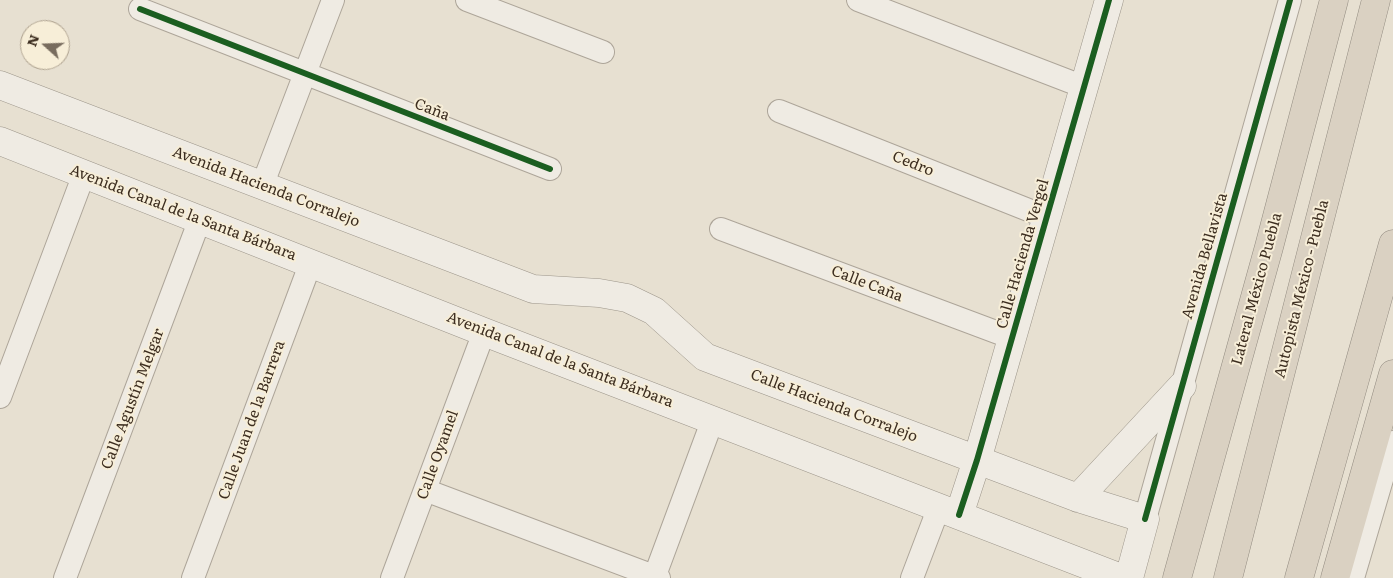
<!DOCTYPE html>
<html>
<head>
<meta charset="utf-8">
<style>
  body { margin:0 }
  #map { position:relative; width:1393px; height:578px; overflow:hidden; background:#e7e0d1; font-family:Literata,serif }
  canvas { display:block }
  .north { position:absolute; left:20px; top:20px; width:50px; height:50px; box-sizing:border-box; background:#f7eed8; border:1px solid #ada18e; border-radius:50%; rotate:290deg; font-size:14px; font-weight:700; line-height:20px; text-align:center; color:#3d2e20 }
  .north::after { content:''; display:block; margin:auto; width:18px; height:22px; background:#786c5e; clip-path:polygon(50% 0,100% 100%,50% 72%,0 100%) }
</style>
</head>
<body>
<div id="map">
<canvas width="1393" height="578"></canvas>
<div class="north">N</div>
</div>
<script>
const c = document.querySelector('canvas').getContext('2d');
c.lineJoin = 'round';
function stroke(path, color, width, dash) {
  c.strokeStyle = color;
  c.lineWidth = width;
  c.lineCap = dash ? 'butt' : 'round';
  c.setLineDash(dash || []);
  c.stroke(path);
}
function write(font, color, halo, rows, align = 'center') {
  c.font = font + ' Literata,serif';
  c.lineWidth = 4;
  c.setLineDash([]);
  c.textBaseline = 'middle';
  c.strokeStyle = halo;
  c.fillStyle = color;
  for (const [text, x, y, turn = 0] of rows) {
    c.save();
    c.translate(x, y);
    c.rotate((+turn || 0) * Math.PI / 180);
    c.textAlign = isNaN(turn) ? turn : align;
    if (halo) c.strokeText(text, 0, 0);
    c.fillText(text, 0, 0);
    c.restore();
  }
}
const street = new Path2D(`
  M 467,0 L 603,52
  M 858,0 L 1084,87
  M 140,9 L 550,169
  M 779,111 L 1046,217
  M 262,186 L 333,0
  M 721,229 L 1012,338
  M 0,397 L 84,174
  M 425,490 L 659,578
  M 1145,519 L 1290,0
  M 65,578 L 200,219
  M 193,578 L 311,262
  M 392,578 L 484,332
  M 654,578 L 713,419
  M 912,578 L 939,507
  M 1353,578 L 1393,442`);
const secondary = new Path2D(`
  M 0,85 L 533,289 L 599,293 L 627,298 L 654,311 L 705,357 L 1078,498 L 1145,519 L 1129,578
  M 0,141 L 484,332 L 1121,578
  M 1078,498 L 1182,386
  M 959,515 L 977,460 L 1109,0`);
const highway = new Path2D(`
  M 1177,578 L 1269,247 L 1334,0
  M 1228,578 L 1376,0
  M 1299,578 L 1393,244
  M 1335,578 L 1393,374`);
const cycleway = new Path2D(`
  M 140,9 L 550,169
  M 959,515 L 977,460 L 1109,0
  M 1145,519 L 1290,0`);
const streetNames = [
  ["Caña",432,110,21],
  ["Cedro",913,164,22],
  ["Avenida Hacienda Corralejo",266,187,21],
  ["Avenida Canal de la Santa Bárbara",183,213,21],
  ["Calle Hacienda Vergel",1023,254,-74],
  ["Avenida Bellavista",1205,256,-74],
  ["Calle Caña",867,284,21],
  ["Lateral México Puebla",1257,289,-75],
  ["Autopista México - Puebla",1302,289,-76],
  ["Avenida Canal de la Santa Bárbara",560,360,21],
  ["Calle Agustín Melgar",133,399,-69],
  ["Calle Hacienda Corralejo",834,406,21],
  ["Calle Juan de la Barrera",252,420,-70],
  ["Calle Oyamel",438,455,-70]
];
stroke(street, '#ada599', 24);
stroke(secondary, '#9c958a', 29);
stroke(highway, '#928b80', 29);
stroke(street, '#efebe3', 22);
stroke(secondary, '#efebe3', 28);
stroke(highway, '#dad1c2', 28);
stroke(cycleway, '#1b5e20', 6);
write('15px', '#3d2e20', '#f7eed8', streetNames);
</script>
</body>
</html>
